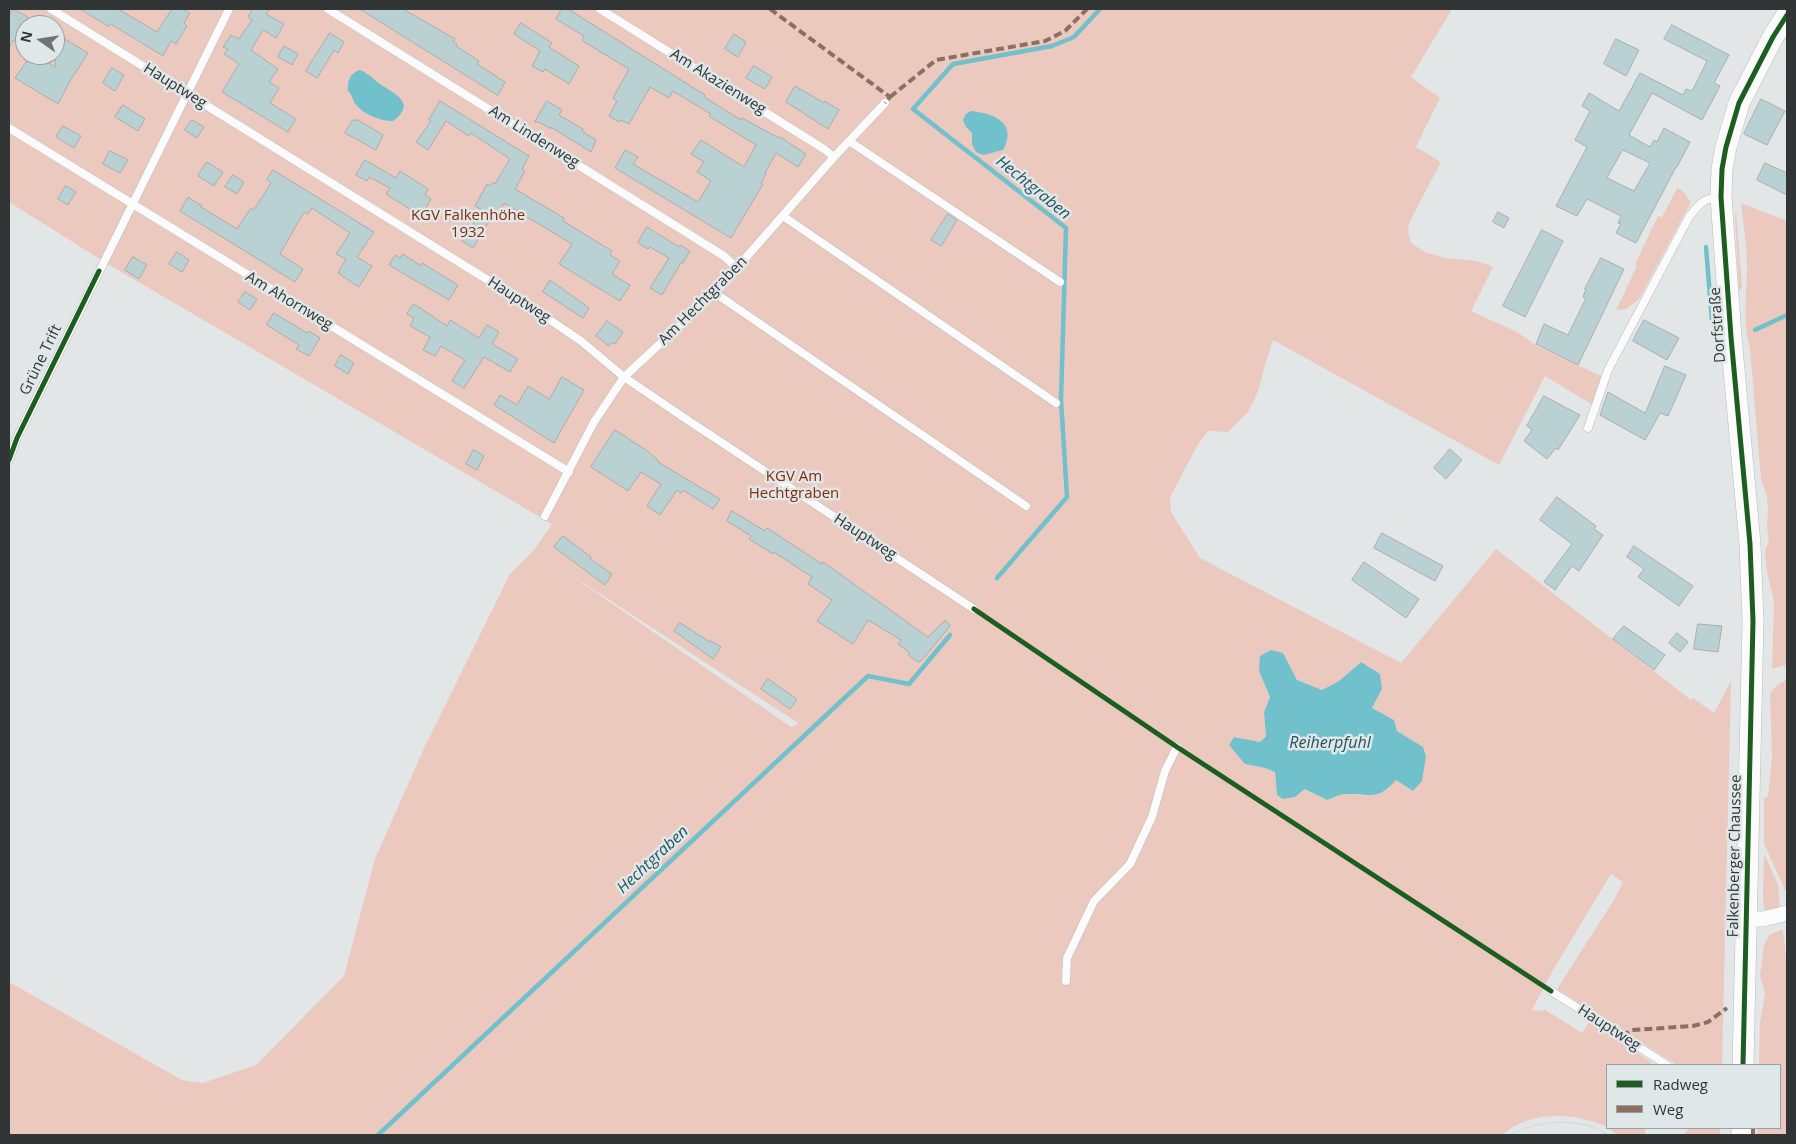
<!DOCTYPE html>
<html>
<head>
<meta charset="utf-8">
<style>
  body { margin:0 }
  #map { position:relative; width:1796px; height:1144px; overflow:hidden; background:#e2e6e6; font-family:"Open Sans",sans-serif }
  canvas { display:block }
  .frame { position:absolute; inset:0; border:10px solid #323535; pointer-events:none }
  .legend { position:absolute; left:1606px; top:1064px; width:175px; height:65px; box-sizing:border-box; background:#e0e7e8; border:1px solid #9aa0a0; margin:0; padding:6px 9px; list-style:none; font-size:15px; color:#323535 }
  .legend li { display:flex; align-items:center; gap:10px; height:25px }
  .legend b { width:25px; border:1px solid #9aa0a0 }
  .north { position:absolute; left:15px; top:15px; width:50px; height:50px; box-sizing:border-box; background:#e0e7e8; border:1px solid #9aa0a0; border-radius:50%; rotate:283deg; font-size:14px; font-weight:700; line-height:20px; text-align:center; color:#323535 }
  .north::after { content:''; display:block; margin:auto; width:18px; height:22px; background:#707373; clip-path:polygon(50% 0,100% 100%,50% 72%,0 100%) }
</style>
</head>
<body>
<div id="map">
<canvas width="1796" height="1144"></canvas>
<div class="frame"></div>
<ul class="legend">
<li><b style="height:6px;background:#1b5e20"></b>Radweg</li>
<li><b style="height:6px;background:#8d6e63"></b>Weg</li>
</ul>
<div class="north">N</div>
</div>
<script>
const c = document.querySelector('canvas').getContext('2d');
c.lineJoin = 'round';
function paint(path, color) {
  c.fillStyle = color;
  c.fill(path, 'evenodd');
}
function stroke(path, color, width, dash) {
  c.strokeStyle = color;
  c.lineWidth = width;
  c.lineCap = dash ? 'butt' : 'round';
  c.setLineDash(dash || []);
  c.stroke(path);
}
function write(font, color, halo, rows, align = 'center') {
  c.font = font + ' "Open Sans",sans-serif';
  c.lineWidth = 5;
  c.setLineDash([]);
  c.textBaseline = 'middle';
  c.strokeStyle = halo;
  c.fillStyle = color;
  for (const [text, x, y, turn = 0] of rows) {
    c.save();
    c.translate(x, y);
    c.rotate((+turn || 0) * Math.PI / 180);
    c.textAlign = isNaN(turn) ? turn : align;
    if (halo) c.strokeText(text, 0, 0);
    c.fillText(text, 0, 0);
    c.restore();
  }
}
const green = new Path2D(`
  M 9,9 L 1452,9 L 1411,77 L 1440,98 L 1416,147 L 1441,162 L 1409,223 L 1408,232 L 1411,243 L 1425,252 L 1445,258 L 1477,261 L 1493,267 L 1471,311 L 1517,332 L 1537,346 L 1601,376 L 1593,405 L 1545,376 L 1499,465 L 1273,340 L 1264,368 L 1259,389 L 1248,412 L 1228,432 L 1208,431 L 1197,446 L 1170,497 L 1171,512 L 1200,558 L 1401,663 L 1496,549 L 1691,700 L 1693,698 L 1714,713 L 1731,681 L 1722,1065 L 1677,1065 L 1557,989 L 1614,900 L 1623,882 L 1611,874 L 1553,970 L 1532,1010 L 1542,1011 L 1544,1009 L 1582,1033 L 1590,1021 L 1651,1062 L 1650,1065 L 1607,1065 L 1607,1127 C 1581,1114 1542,1111 1515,1126 C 1510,1128 1506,1132 1502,1135 L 9,1135 L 9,982 L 182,1080 L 203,1083 L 256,1065 L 344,976 L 375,859 L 425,746 L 510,574 L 534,550 L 552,524 L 111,266 L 9,202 ZM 25,25 L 55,25 L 55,55 L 25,55 ZM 562,569 L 798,723 L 798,724 L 791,727 ZM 1283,653 L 1297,680 L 1322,690 L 1339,681 L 1361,662 L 1382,689 L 1372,708 L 1394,720 L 1397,731 L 1423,747 L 1405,786 L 1396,779 C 1377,802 1372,793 1346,794 C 1340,794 1333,798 1327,800 L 1305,789 L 1295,797 L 1277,795 L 1275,772 L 1265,768 L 1245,764 L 1234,737 L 1260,742 L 1266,735 L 1264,712 L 1270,697 L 1259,671 Z
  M 1677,188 L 1683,191 L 1691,202 L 1639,299 L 1626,309 L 1616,310 L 1637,266 L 1635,264 L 1658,216 L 1662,217 Z
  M 1741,203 L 1787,221 L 1787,672 L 1785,665 L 1772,669 L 1774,602 L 1767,571 L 1765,554 L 1766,546 L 1769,544 L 1767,527 L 1768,509 L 1767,496 L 1761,479 L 1750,348 C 1742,322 1747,293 1747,266 C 1747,245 1743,224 1741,203 Z
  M 1736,211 L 1742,288 L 1739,290 L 1735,216 Z
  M 1787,680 L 1787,890 L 1786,890 L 1784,889 L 1783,885 L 1764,844 L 1764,798 L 1768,796 L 1772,756 L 1770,695 C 1773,687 1779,683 1787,680 Z
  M 1764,854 L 1778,884 L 1780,907 L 1771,911 L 1764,909 L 1763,896 Z
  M 1780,930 L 1783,930 L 1787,966 L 1787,1135 L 1757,1135 L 1758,1128 L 1780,1128 L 1780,1065 L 1759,1065 L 1760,1023 L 1765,993 L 1760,976 L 1764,945 L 1769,935 Z
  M 1608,1128 L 1645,1128 L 1645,1135 L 1618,1135 Z
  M 1690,1128 L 1720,1128 L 1720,1135 L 1683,1135 Z`);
const water = new Path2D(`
  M 360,70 C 368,73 373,79 380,84 C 396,95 417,103 393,121 C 380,121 365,115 356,105 C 352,100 353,95 348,91 C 347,81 350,73 360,70 Z
  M 971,111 C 994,113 1018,123 1003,150 L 983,155 L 976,152 L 972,144 L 972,133 L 966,127 L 963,120 L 966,114 Z
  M 1271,650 L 1283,653 L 1297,680 L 1322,690 L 1339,681 L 1361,662 L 1380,674 L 1382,689 L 1372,708 L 1394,720 L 1397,731 L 1423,747 L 1426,756 L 1422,781 L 1413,791 L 1396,780 C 1376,802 1372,793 1346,794 C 1340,794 1333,798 1327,800 L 1305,789 L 1295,797 L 1283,799 L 1277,795 L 1275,772 L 1265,768 L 1245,764 L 1229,745 L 1234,737 L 1260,742 L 1266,736 L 1264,712 L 1270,697 L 1259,671 L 1260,656 Z`);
const stream = new Path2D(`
  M 1706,247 L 1712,321
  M 1755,330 L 1787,315
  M 997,578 L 1067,497 L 1061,400 L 1066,228 L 913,109 L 953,64 L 1052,46 L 1074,37 L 1100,9
  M 378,1135 L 868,676 L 909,684 L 950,635`);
const building = new Path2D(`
  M 13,9 L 28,17 L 21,29 L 24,31 L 17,41 L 14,40 L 9,48 L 9,16 Z
  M 80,9 L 118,9 L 157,32 L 172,9 L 182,9 L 190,13 L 184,23 L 187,26 L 176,44 L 171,41 L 163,56 L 111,24 L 109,26 Z
  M 253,9 L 270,9 L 266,14 L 284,24 L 276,38 L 263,30 L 251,50 L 278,69 L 269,82 L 279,88 L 270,103 L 296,119 L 288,132 L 222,92 L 239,64 L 224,54 L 228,49 L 223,47 L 231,35 L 239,39 L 252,20 L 248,17 Z
  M 360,9 L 403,9 L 455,39 L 453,42 L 457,44 L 456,46 L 479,61 L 477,64 L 505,82 L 498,95 Z
  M 562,9 L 568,9 L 603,31 L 705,95 L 704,97 L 741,120 L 742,118 L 779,138 L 780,137 L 806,154 L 798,167 L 776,153 L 765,173 L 766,174 L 761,183 L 763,184 L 731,238 L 615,168 L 625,150 L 638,157 L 633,164 L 698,202 L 711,181 L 697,172 L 704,162 L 691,154 L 701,140 L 744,167 L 756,145 L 709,116 L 711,114 L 673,91 L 669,98 L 650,87 L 629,124 L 621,120 L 619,122 L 609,116 L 617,101 L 613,98 L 629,69 L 584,42 L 582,39 L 584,36 L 556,19 Z
  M 521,23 L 552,43 L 549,47 L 579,66 L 569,84 L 545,69 L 543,72 L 532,66 L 540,51 L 514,34 Z
  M 1672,25 L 1729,55 L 1714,83 L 1720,86 L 1702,120 L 1652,93 L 1629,135 L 1650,147 L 1654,140 L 1657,142 L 1664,128 L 1690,142 L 1677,167 L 1676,167 L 1636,243 L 1616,233 L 1621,224 L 1618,223 L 1621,216 L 1587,199 L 1577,216 L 1556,206 L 1587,147 L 1575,140 L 1590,111 L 1582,106 L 1589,93 L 1619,111 L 1640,73 L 1683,95 L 1686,89 L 1692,91 L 1707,61 L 1664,39 ZM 1623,150 L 1650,163 L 1634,191 L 1607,178 Z
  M 55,33 L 88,53 L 70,81 L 58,104 L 15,78 L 31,55 L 37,55 L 55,67 Z
  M 330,33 L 344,42 L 338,53 L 334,50 L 317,78 L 306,71 Z
  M 734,34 L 746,42 L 738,57 L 725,49 Z
  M 1616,39 L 1639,50 L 1626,76 L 1604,64 Z
  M 284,46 L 298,54 L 292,65 L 278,57 Z
  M 754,66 L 772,77 L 765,89 L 746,78 Z
  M 112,68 L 124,75 L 115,91 L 103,83 Z
  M 795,86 L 824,103 L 825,101 L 839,110 L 828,129 L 786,102 Z
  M 1761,99 L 1785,111 L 1767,145 L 1744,134 Z
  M 440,101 L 529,156 L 522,169 L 525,171 L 515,189 L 564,218 L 563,221 L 612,251 L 610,255 L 620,261 L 612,274 L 630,285 L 620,301 L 559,264 L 572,244 L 504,203 L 497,215 L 494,213 L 473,248 L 462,241 L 482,210 L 475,206 L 487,184 L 490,186 L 493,182 L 495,184 L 510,159 L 471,133 L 469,136 L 446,121 L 428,150 L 416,142 L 431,121 L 429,120 Z
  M 547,101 L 562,110 L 559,115 L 583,129 L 582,131 L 596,140 L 591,152 L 551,127 L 551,129 L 539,122 L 535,122 Z
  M 123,105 L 145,119 L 138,131 L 115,117 Z
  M 192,120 L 204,127 L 197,138 L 185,130 Z
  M 353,120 L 358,120 L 383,135 L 376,150 L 345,133 Z
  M 63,126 L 81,136 L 74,148 L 56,137 Z
  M 110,151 L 128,160 L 120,173 L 103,164 Z
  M 365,160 L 396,178 L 400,171 L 428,189 L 425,195 L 431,199 L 421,216 L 386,194 L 390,188 L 369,177 L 367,181 L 356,175 Z
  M 207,162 L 223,172 L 214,186 L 198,176 Z
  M 1765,163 L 1787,173 L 1787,195 L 1757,180 Z
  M 273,170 L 374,232 L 357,257 L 372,266 L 359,287 L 338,273 L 346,259 L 336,254 L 350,233 L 312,208 L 308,214 L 304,212 L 280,254 L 303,269 L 295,282 L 180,211 L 188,197 L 202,206 L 201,207 L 237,229 L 251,208 L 254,210 L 271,183 L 267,180 Z
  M 233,175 L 244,182 L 237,194 L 225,187 Z
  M 66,186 L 76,192 L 68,205 L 58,199 Z
  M 1498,212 L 1509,218 L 1504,228 L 1493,222 Z
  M 948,214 L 957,220 L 941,246 L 931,240 Z
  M 647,227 L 679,247 L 680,245 L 690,251 L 683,263 L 681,263 L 662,295 L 650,288 L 669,258 L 650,247 L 648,249 L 638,243 Z
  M 1542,230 L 1563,241 L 1525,317 L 1503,306 Z
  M 177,252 L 189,260 L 182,272 L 169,264 Z
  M 403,254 L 421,266 L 422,263 L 458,285 L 449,300 L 389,265 L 395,255 L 400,258 Z
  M 133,257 L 147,265 L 139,279 L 125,270 Z
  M 1601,258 L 1624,269 L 1578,365 L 1536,344 L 1544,324 L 1568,335 L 1586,298 L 1583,297 L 1586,289 L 1585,289 Z
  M 550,280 L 589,308 L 583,318 L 543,292 Z
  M 245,292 L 257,299 L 250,310 L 238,302 Z
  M 414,304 L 447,326 L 450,320 L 479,338 L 487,325 L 499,332 L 492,344 L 518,359 L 510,372 L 484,357 L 464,388 L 452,381 L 465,360 L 441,346 L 435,356 L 423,350 L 430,337 L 410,326 L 414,318 L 407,314 Z
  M 274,313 L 307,333 L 308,331 L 320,338 L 309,356 L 296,349 L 299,345 L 267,325 Z
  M 1644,320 L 1679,338 L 1667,360 L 1633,341 Z
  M 607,321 L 623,332 L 615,344 L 612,342 L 609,346 L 596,336 Z
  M 341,355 L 354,363 L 348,374 L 335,366 Z
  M 1665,366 L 1686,375 L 1668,416 L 1660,413 L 1645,440 L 1600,415 L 1608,392 L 1645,413 Z
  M 562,377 L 584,390 L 554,443 L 494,405 L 500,395 L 517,405 L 528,386 L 549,399 Z
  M 1544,396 L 1580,415 L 1558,450 L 1556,448 L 1547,459 L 1524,441 L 1532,430 L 1527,426 Z
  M 615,430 L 646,450 L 659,461 L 658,462 L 720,499 L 713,509 L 683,490 L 681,493 L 677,490 L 660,515 L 647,506 L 661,484 L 641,472 L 628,491 L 591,467 Z
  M 1450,449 L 1462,460 L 1446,479 L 1434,468 Z
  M 474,450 L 484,456 L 477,470 L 466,464 Z
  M 1557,497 L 1596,526 L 1594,529 L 1603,535 L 1579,571 L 1572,566 L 1555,590 L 1544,582 L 1572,544 L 1540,520 Z
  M 732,511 L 765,531 L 767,528 L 822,564 L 823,562 L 928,637 L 945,620 L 950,626 L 922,660 L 918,662 L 908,655 L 910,653 L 898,644 L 901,640 L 868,620 L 853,644 L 817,621 L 832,600 L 808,584 L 812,577 L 774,552 L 773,554 L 749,539 L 751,536 L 727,521 Z
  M 1382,533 L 1443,566 L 1435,581 L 1374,548 Z
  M 563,536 L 591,557 L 590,559 L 612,574 L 605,585 L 554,547 Z
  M 1634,546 L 1693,586 L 1679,606 L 1638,577 L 1644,569 L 1627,557 Z
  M 1364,562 L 1419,599 L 1406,618 L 1352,580 Z
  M 680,623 L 710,642 L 711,641 L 721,647 L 713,659 L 674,631 Z
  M 1698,624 L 1722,626 L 1718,652 L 1694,649 Z
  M 1624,626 L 1665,655 L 1654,670 L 1613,639 Z
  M 1677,633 L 1688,642 L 1680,652 L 1669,643 Z
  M 768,679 L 797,699 L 790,709 L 761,689 Z`);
const lane = new Path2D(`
  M 51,9 L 528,305 L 581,341 L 624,377 L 683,417 L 974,609
  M 328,9 L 724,256 L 738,269
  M 600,9 L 824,149 L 834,157
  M 9,128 L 569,472
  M 849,141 L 1060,282
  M 783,216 L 1056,403
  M 715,293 L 1026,506
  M 1588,428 L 1608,370 L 1689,217 C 1699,204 1702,199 1719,197
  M 9,460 L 17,438 L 229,9
  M 545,516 L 594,422 L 624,377 L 715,293 L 834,157 L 885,103
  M 1066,981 L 1067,958 L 1094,901 L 1130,864 L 1152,817 L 1165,771 L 1177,747
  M 1551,991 L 1667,1065`);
const street = new Path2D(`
  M 1747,919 L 1763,919 L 1787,913`);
const secondary = new Path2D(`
  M 1743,1065 L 1753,621 L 1750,544 L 1731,337 L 1721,197 L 1722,169 L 1726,147 L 1739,103 L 1773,37 L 1787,15
  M 1742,1135 L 1742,1128`);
const tram = new Path2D(`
  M 1511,1135 C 1538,1119 1582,1117 1608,1135`);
const quiet = new Path2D(`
  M 770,9 L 890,97 L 885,103
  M 890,97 L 936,60 L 1045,41 L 1065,31 L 1087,9
  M 1622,1036 L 1632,1030 L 1693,1026 L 1708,1022 L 1727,1008
  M 1753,1128 L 1753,1135`);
const cycleway = new Path2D(`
  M 9,460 L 17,438 L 99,271
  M 974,609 L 1177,747 L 1551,991
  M 1743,1065 L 1753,621 L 1750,544 L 1731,337 L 1721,197 L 1722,169 L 1726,147 L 1739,103 L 1773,37 L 1787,15`);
const streetNames = [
  ["Am Akazienweg",718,82,32],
  ["Hauptweg",175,86,32],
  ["Am Lindenweg",534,137,32],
  ["Hauptweg",519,300,33],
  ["Am Ahornweg",289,301,31],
  ["Am Hechtgraben",703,301,-45],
  ["Dorfstraße",1718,325,-94],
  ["Grüne Trift",41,360,-64],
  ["Hauptweg",865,537,33],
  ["Falkenberger Chaussee",1735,856,-89],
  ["Hauptweg",1609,1028,33]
];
const parkNames = [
  ["KGV Falkenhöhe",468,216],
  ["1932",468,233],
  ["KGV Am",794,477],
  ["Hechtgraben",794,494]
];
const waterNames = [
  ["Hechtgraben",1033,188,39],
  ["Reiherpfuhl",1330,743],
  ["Hechtgraben",653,860,-43]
];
paint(green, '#ebc9be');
paint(water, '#70c1cc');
stroke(stream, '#70c1cc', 4.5);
paint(building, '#bad1d3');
stroke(building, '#aaadae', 1);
stroke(lane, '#b9bcbc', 9);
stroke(street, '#b9bcbc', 16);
stroke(secondary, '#b9bcbc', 22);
stroke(lane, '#fbfbfb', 8);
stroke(street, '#fbfbfb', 15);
stroke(secondary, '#fbfbfb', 21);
stroke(tram, '#d5d6d6', 1);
stroke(quiet, '#8d6e63', 4, [8, 4]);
stroke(cycleway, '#1b5e20', 5);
write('15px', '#323535', '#e0e7e8', streetNames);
write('15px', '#862a09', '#e0e7e8', parkNames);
write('italic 16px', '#24545b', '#e0e7e8', waterNames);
</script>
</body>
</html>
